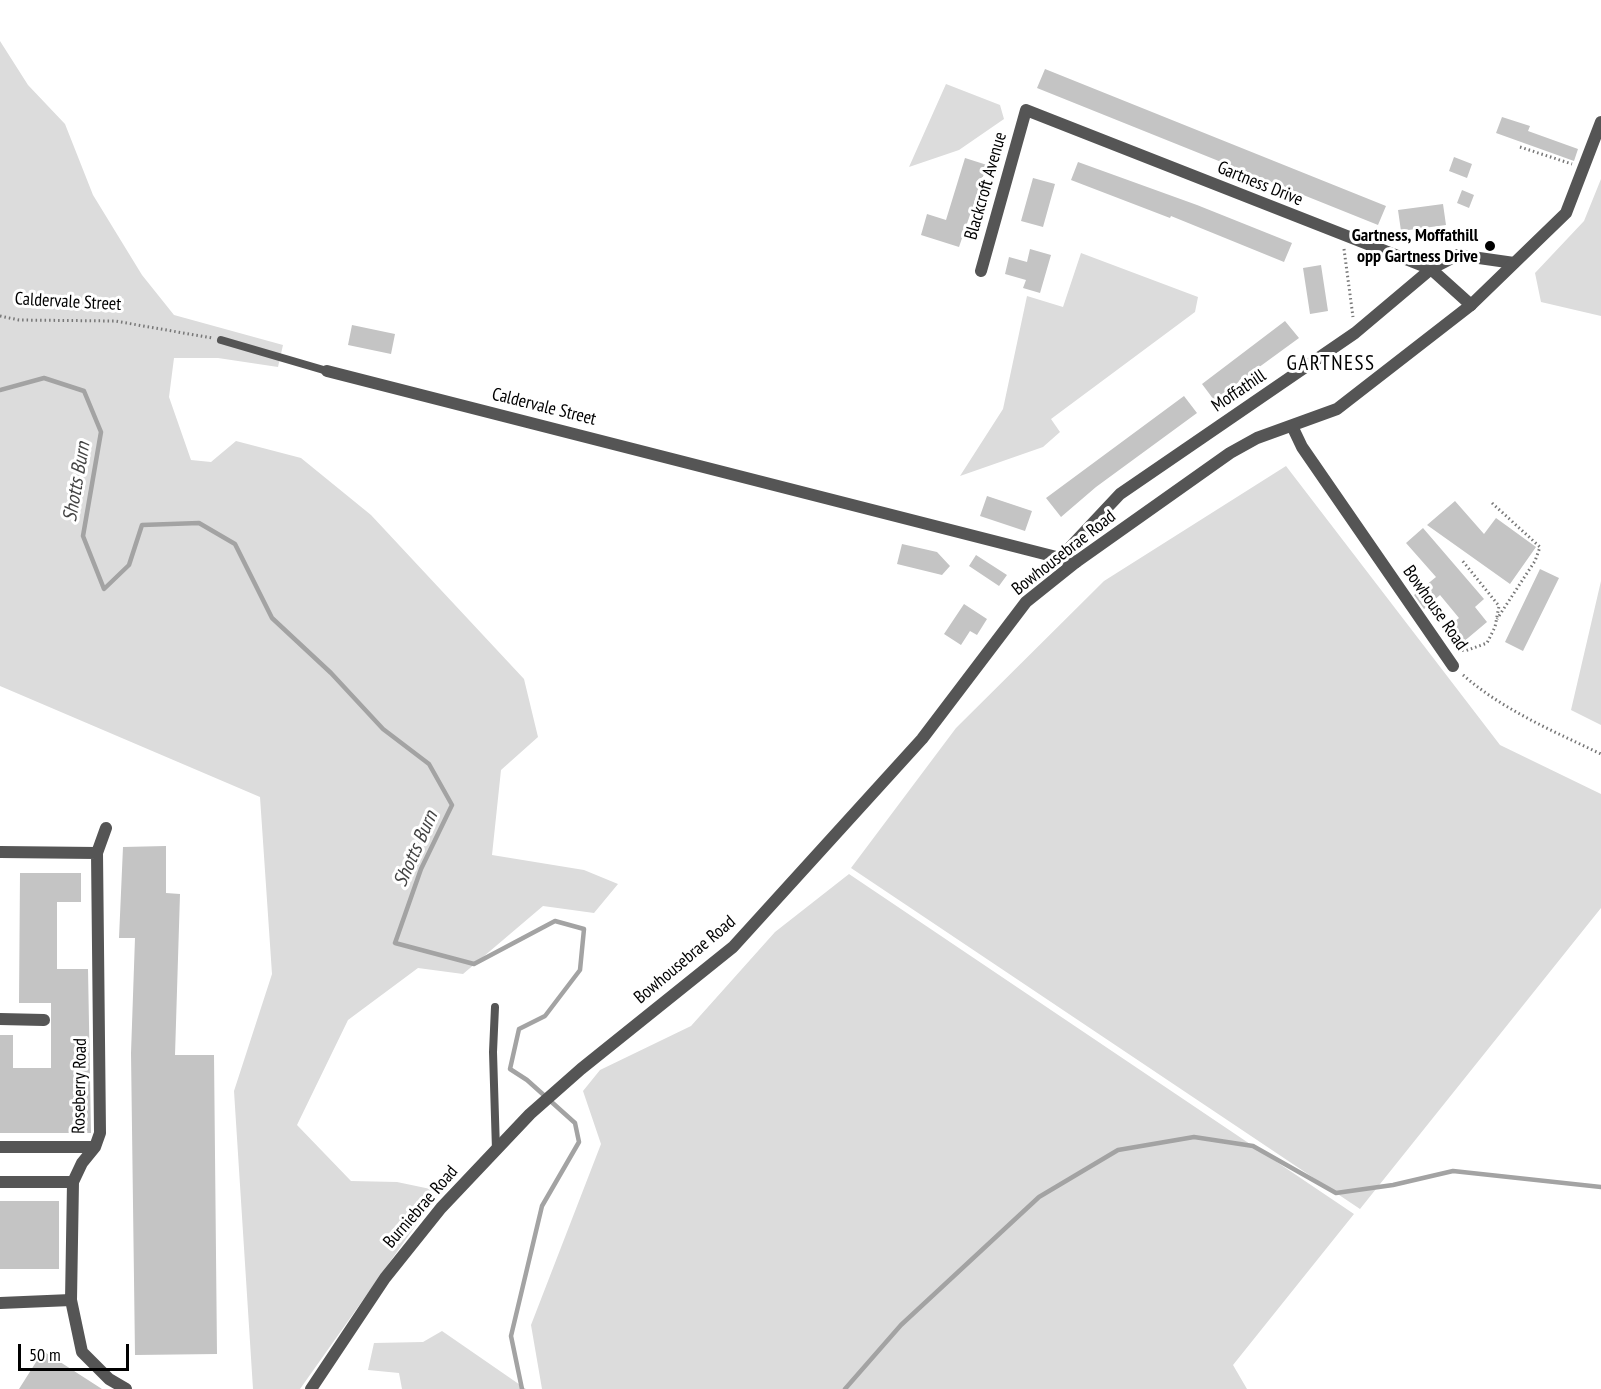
<!DOCTYPE html>
<html>
<head>
<meta charset="utf-8">
<style>
  body { margin:0 }
  #map { position:relative; width:1601px; height:1389px; overflow:hidden; background:#fff; font-family:"PT Sans Narrow",sans-serif }
  canvas { display:block }
  .scale { position:absolute; left:18px; top:1344px; width:111px; height:27px; box-sizing:border-box; border:3px solid #000; border-top:0; padding-left:8px; font-size:18px; line-height:21px; white-space:nowrap; color:#000; -webkit-text-stroke:4px #fff; paint-order:stroke }
</style>
</head>
<body>
<div id="map">
<canvas width="1601" height="1389"></canvas>
<div class="scale">50 m</div>
</div>
<script>
const c = document.querySelector('canvas').getContext('2d');
c.lineJoin = 'round';
function paint(path, color) {
  c.fillStyle = color;
  c.fill(path, 'evenodd');
}
function stroke(path, color, width, dash) {
  c.strokeStyle = color;
  c.lineWidth = width;
  c.lineCap = dash ? 'butt' : 'round';
  c.setLineDash(dash || []);
  c.stroke(path);
}
function write(font, color, halo, rows, align = 'center') {
  c.font = font + ' "PT Sans Narrow",sans-serif';
  c.lineWidth = 6;
  c.setLineDash([]);
  c.textBaseline = 'middle';
  c.strokeStyle = halo;
  c.fillStyle = color;
  for (const [text, x, y, turn = 0] of rows) {
    c.save();
    c.translate(x, y);
    c.rotate((+turn || 0) * Math.PI / 180);
    c.textAlign = isNaN(turn) ? turn : align;
    if (halo) c.strokeText(text, 0, 0);
    c.fillText(text, 0, 0);
    c.restore();
  }
}
const green = new Path2D(`
  M 0,41 L 28,85 L 65,124 L 93,195 L 142,275 L 174,315 L 283,345 L 278,367 L 218,358 L 174,358 L 169,397 L 191,460 L 211,462 L 236,441 L 301,458 L 371,515 L 524,679 L 538,737 L 501,770 L 492,855 L 584,870 L 618,884 L 594,913 L 543,906 L 463,974 L 418,968 L 348,1020 L 297,1125 L 351,1181 L 397,1182 L 440,1191 L 300,1389 L 253,1389 L 234,1091 L 272,974 L 260,797 L 0,686 Z
  M 946,84 L 1000,105 L 1004,119 L 959,150 L 909,167 Z
  M 1601,179 L 1601,316 L 1541,302 L 1535,273 L 1584,221 Z
  M 1081,253 L 1198,297 L 1195,312 L 1051,419 L 1060,432 L 1043,447 L 960,476 L 1003,409 L 1027,296 L 1063,307 Z
  M 1286,466 L 1500,745 L 1601,794 L 1601,908 L 1360,1209 L 851,868 L 956,728 L 1104,581 Z
  M 1601,581 L 1601,725 L 1571,710 Z
  M 849,874 L 1354,1214 L 1233,1365 L 1247,1389 L 542,1389 L 531,1325 L 601,1144 L 583,1091 L 600,1070 L 691,1026 L 775,932 Z
  M 442,1331 L 526,1389 L 402,1389 L 399,1373 L 368,1370 L 374,1343 L 423,1342 Z`);
const stream = new Path2D(`
  M 0,390 L 44,378 L 84,391 L 101,432 L 83,536 L 104,589 L 129,565 L 142,525 L 199,523 L 235,544 L 272,618 L 331,673 L 383,729 L 429,764 L 452,805 L 421,869 L 395,943 L 474,964 L 555,921 L 584,929 L 580,970 L 545,1016 L 519,1029 L 510,1069 L 527,1080 L 575,1123 L 579,1142 L 542,1206 L 511,1336 L 522,1389
  M 845,1389 L 901,1325 L 1039,1197 L 1118,1150 L 1194,1137 L 1253,1146 L 1336,1193 L 1393,1185 L 1453,1171 L 1601,1187`);
const building = new Path2D(`
  M 1045,69 L 1386,206 L 1378,225 L 1037,88 Z
  M 1502,117 L 1530,126 L 1528,131 L 1578,149 L 1574,161 L 1496,133 Z
  M 1454,157 L 1472,164 L 1467,178 L 1449,171 Z
  M 965,158 L 987,165 L 959,247 L 921,235 L 927,214 L 946,220 Z
  M 1078,162 L 1197,205 L 1292,243 L 1284,262 L 1171,216 L 1170,218 L 1071,180 Z
  M 1033,178 L 1055,184 L 1043,227 L 1021,221 Z
  M 1462,190 L 1474,195 L 1469,208 L 1457,203 Z
  M 1443,204 L 1446,225 L 1401,231 L 1398,210 Z
  M 1030,249 L 1051,255 L 1040,293 L 1023,288 L 1026,280 L 1005,274 L 1009,257 L 1027,262 Z
  M 1321,265 L 1328,311 L 1310,314 L 1303,268 Z
  M 1285,321 L 1299,338 L 1214,400 L 1202,384 Z
  M 352,325 L 395,334 L 391,354 L 348,345 Z
  M 1184,396 L 1197,413 L 1096,487 L 1061,517 L 1046,498 Z
  M 987,496 L 1032,511 L 1025,531 L 980,516 Z
  M 1455,501 L 1484,534 L 1496,518 L 1536,547 L 1510,584 L 1427,525 Z
  M 1423,528 L 1484,599 L 1475,607 L 1487,622 L 1462,643 L 1448,627 L 1459,618 L 1440,595 L 1424,609 L 1414,595 L 1436,577 L 1406,543 Z
  M 902,544 L 937,552 L 950,566 L 942,575 L 897,564 Z
  M 976,555 L 1007,575 L 999,586 L 969,566 Z
  M 1540,569 L 1559,578 L 1523,651 L 1505,642 Z
  M 964,604 L 987,619 L 977,635 L 970,631 L 961,645 L 944,634 Z
  M 166,846 L 166,893 L 180,894 L 175,1055 L 214,1055 L 217,1354 L 135,1355 L 131,1053 L 135,938 L 119,938 L 123,847 Z
  M 20,873 L 81,873 L 81,902 L 57,902 L 57,969 L 88,969 L 91,1133 L 0,1133 L 0,1035 L 13,1035 L 13,1068 L 51,1068 L 51,1003 L 19,1003 Z
  M 0,1201 L 59,1201 L 59,1269 L 0,1269 Z
  M 43,1351 L 102,1389 L 19,1389 Z`);
const path = new Path2D(`
  M 1520,147 L 1572,164
  M 1344,249 L 1353,317
  M 0,316 L 19,320 L 115,321 L 212,338
  M 1492,503 L 1540,547 L 1535,561 L 1497,619
  M 1458,649 L 1465,651 L 1487,643 L 1495,627 L 1499,606 L 1461,559
  M 1463,675 C 1503,710 1553,731 1601,754`);
const service = new Path2D(`
  M 221,340 L 327,371
  M 495,1007 L 493,1052 L 496,1150`);
const minor = new Path2D(`
  M 981,271 L 1026,110 L 1431,269 L 1471,305
  M 327,371 L 1076,562
  M 1292,426 L 1302,447 L 1453,666
  M 1060,558 L 1120,494 L 1355,333 L 1431,269 L 1458,255 L 1514,263
  M 106,828 L 97,853 L 100,1133 L 95,1147 L 82,1163 L 73,1182 L 71,1300 L 82,1352 L 109,1379 L 126,1389
  M 0,852 L 97,853
  M 0,1019 L 44,1020
  M 0,1147 L 95,1147
  M 0,1182 L 73,1182
  M 0,1303 L 71,1300`);
const tertiary = new Path2D(`
  M 311,1389 L 385,1278 L 441,1208 L 530,1114 L 581,1069 L 733,947 L 922,739 L 1026,602 L 1076,562 L 1230,453 L 1257,438 L 1337,409 L 1471,305 L 1566,213 L 1601,122`);
const markers = [
  [1490,246,6,"#000"]
];
const streetNames = [
  ["Gartness Drive",1260,184,22],
  ["Blackcroft Avenue",986,186,-74],
  ["Caldervale Street",68,302,3],
  ["Moffathill",1239,391,-34],
  ["Caldervale Street",544,407,14],
  ["Bowhousebrae Road",1064,553,-38],
  ["Bowhouse Road",1435,608,55],
  ["Bowhousebrae Road",685,960,-40],
  ["Roseberry Road",80,1086,-89],
  ["Burniebrae Road",421,1207,-49]
];
const poiNames = [
  ["Gartness, Moffathill",1478,236],
  ["opp Gartness Drive",1478,257]
];
const waterNames = [
  ["Shotts Burn",77,482,-80],
  ["Shotts Burn",416,849,-66]
];
const quarterNames = [
  ["GARTNESS",1331,364]
];
paint(green, '#dcdcdc');
stroke(stream, '#a3a3a3', 4.5);
paint(building, '#c4c4c4');
stroke(path, '#777', 3, [1.5, 3]);
stroke(service, '#555', 8);
stroke(minor, '#555', 12);
stroke(tertiary, '#555', 12);
for (const [x, y, r, color] of markers) {
  const dot = new Path2D();
  dot.arc(x, y, r, 0, 2 * Math.PI);
  c.fillStyle = color;
  c.fill(dot);
  stroke(dot, '#fff', 2);
}
write('18px', '#000', '#fff', streetNames);
write('bold 18px', '#000', '#fff', poiNames, 'right');
write('italic 20px', '#444', '#fff', waterNames);
c.letterSpacing = '1.5px';
write('21px', '#000', '#fff', quarterNames);
c.letterSpacing = '0px';
</script>
</body>
</html>
